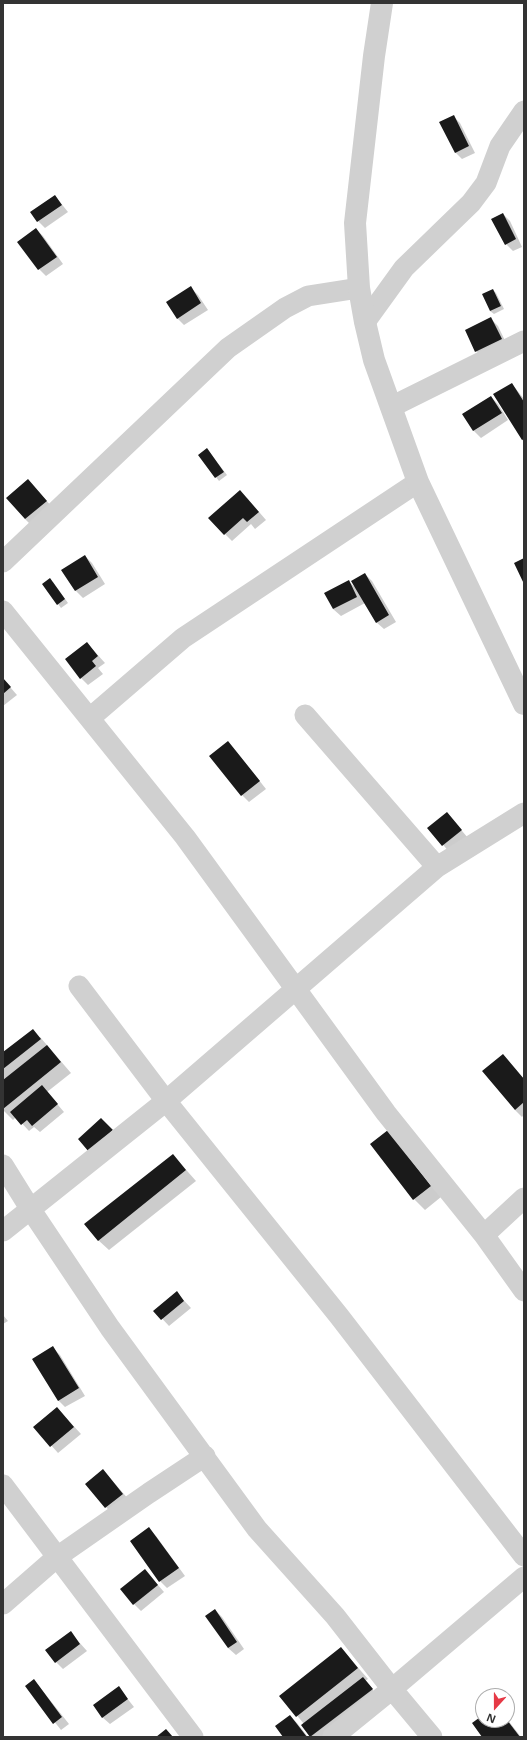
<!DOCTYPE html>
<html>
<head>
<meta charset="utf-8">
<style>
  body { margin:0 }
  #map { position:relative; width:527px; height:1740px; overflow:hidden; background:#fff; font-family:"Open Sans",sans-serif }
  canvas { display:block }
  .frame { position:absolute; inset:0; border:4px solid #333; pointer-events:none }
  .north { position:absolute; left:475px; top:1688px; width:40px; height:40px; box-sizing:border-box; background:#fff; border:1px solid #adadad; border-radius:50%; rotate:201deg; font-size:11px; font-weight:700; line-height:16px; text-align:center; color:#333 }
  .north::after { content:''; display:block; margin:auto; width:14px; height:18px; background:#e63946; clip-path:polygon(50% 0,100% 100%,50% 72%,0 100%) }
</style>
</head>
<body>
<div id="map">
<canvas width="527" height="1740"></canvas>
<div class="frame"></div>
<div class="north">N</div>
</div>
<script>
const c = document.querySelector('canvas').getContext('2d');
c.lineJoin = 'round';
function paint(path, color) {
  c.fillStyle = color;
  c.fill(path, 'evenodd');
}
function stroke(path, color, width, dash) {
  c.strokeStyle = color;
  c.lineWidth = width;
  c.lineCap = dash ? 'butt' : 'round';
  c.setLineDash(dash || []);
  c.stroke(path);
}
const shadow = new Path2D(`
  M 453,116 L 460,123 L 475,153 L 462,159 L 455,152 Z
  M 55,196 L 68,212 L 45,228 L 38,221 Z
  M 503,214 L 510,221 L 522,247 L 513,251 L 506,244 Z
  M 36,229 L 43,236 L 63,264 L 46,276 L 39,269 Z
  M 191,288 L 198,295 L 208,310 L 184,325 L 177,318 Z
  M 493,290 L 496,293 L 504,309 L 494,314 L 490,311 Z
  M 491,319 L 498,326 L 508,347 L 483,358 L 476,351 Z
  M 512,384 L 524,399 L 524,441 L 522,440 Z
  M 491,397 L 498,404 L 508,420 L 481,438 L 474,431 L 463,414 Z
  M 210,453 L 227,475 L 219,481 L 199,455 Z
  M 28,480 L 53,508 L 32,526 L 25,519 Z
  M 247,498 L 266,520 L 255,529 L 251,524 L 232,541 L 225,534 Z
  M 85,556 L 92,563 L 105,584 L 83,598 L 76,591 L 63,570 Z
  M 365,574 L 372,581 L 396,622 L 384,629 L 376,622 L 365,603 L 341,616 L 333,609 L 348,581 L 357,589 Z
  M 53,582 L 68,603 L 61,608 L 43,584 Z
  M 87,643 L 105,663 L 98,668 L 103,674 L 88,685 L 81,678 Z
  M 3,679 L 17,695 L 3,706 Z
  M 235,750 L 266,789 L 249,802 L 242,795 Z
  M 447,813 L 468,838 L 450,853 L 429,828 Z
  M 40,1037 L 71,1073 L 47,1092 L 64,1112 L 40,1132 L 34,1127 L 29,1131 L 16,1117 L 13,1120 L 3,1110 L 3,1054 Z
  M 503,1056 L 524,1079 L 524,1115 L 522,1117 L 515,1110 Z
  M 388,1131 L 441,1197 L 425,1210 L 414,1199 L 372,1144 Z
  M 173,1155 L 196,1181 L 109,1250 L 98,1240 Z
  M 177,1293 L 191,1308 L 169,1326 L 155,1311 Z
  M 3,1315 L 8,1321 L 3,1324 Z
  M 53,1348 L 60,1355 L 85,1396 L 65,1407 L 58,1400 Z
  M 57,1408 L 81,1434 L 58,1453 L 35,1427 Z
  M 103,1470 L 130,1501 L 113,1515 L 86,1484 Z
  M 149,1529 L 156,1536 L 185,1576 L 167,1588 L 160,1581 L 131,1542 Z
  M 145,1570 L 164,1592 L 141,1611 L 134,1604 Z
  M 215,1610 L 222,1617 L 244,1649 L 236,1655 L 228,1648 L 207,1616 Z
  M 70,1632 L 87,1651 L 63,1669 L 56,1662 Z
  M 341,1648 L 368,1679 L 365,1681 L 379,1697 L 327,1737 L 311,1737 L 302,1725 L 304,1724 L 281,1696 Z
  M 34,1680 L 69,1724 L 61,1730 L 26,1686 Z
  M 119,1688 L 134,1707 L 110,1724 L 102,1717 Z
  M 290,1716 L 297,1723 L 308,1737 L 284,1737 Z
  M 483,1716 L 483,1720 L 507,1720 L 507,1719 L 521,1737 L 483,1737 L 473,1724 Z`);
const building = new Path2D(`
  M 454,115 L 469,146 L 455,153 L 439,122 Z
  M 55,195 L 62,205 L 37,222 L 30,212 Z
  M 503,213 L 516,239 L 505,245 L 491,219 Z
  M 36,228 L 57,257 L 38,270 L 17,242 Z
  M 191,286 L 201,303 L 177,319 L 166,302 Z
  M 493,289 L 501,306 L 490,311 L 482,294 Z
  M 491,317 L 502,339 L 475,352 L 465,330 Z
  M 512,383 L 524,402 L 524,439 L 522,440 L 493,394 Z
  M 491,396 L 502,413 L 473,431 L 462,414 Z
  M 207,448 L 224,472 L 215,478 L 198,455 Z
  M 28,479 L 47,501 L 25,519 L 6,498 Z
  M 240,490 L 259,512 L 247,522 L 243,518 L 224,535 L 208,518 Z
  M 85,555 L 98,577 L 75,591 L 61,570 Z
  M 524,558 L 524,584 L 514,563 Z
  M 365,573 L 389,615 L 376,623 L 351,581 Z
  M 50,578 L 65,599 L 57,605 L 42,584 Z
  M 349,580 L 357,597 L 333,609 L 324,593 Z
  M 87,642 L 98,656 L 92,661 L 96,666 L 80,679 L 65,659 Z
  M 3,678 L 11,687 L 3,694 Z
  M 228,741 L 260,781 L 241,796 L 209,756 Z
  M 447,812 L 462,830 L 442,846 L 427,828 Z
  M 33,1029 L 41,1039 L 3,1069 L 3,1052 Z
  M 47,1045 L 61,1062 L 3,1109 L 3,1080 Z
  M 503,1054 L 524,1079 L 524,1102 L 515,1110 L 482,1071 Z
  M 42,1085 L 58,1104 L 32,1126 L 27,1120 L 21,1125 L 10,1112 Z
  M 101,1118 L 113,1130 L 89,1152 L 78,1139 Z
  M 388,1130 L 431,1186 L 413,1200 L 370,1144 Z
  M 173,1154 L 186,1170 L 98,1241 L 84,1224 Z
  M 177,1291 L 184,1301 L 161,1320 L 153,1311 Z
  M 53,1346 L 79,1388 L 58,1401 L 32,1359 Z
  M 57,1407 L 74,1427 L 50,1447 L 33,1427 Z
  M 103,1469 L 123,1494 L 105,1508 L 85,1484 Z
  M 149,1527 L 179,1568 L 159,1582 L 130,1541 Z
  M 145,1569 L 158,1585 L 133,1605 L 120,1589 Z
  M 215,1609 L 237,1642 L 228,1648 L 205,1616 Z
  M 71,1631 L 80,1644 L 55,1663 L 45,1650 Z
  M 341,1647 L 358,1668 L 296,1717 L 279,1696 Z
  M 363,1677 L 373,1689 L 310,1737 L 301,1725 Z
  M 34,1679 L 62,1717 L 53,1724 L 25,1686 Z
  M 119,1686 L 128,1699 L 102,1718 L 93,1705 Z
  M 290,1715 L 307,1737 L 283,1737 L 275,1726 Z
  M 483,1715 L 483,1720 L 507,1720 L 520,1737 L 482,1737 L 472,1723 Z
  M 166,1729 L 173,1737 L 156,1737 Z`);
const minor = new Path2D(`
  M 365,322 L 404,268 L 471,203 L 486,183 L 500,146 L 524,111
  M 391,407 L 524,341
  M 3,562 L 228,348 L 285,308 L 308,296 L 359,288
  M 3,611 L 185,837 L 386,1113 L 484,1235 L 524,1291
  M 305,715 L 437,867
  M 90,718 L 183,638 L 418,482
  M 79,986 L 166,1101 L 339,1316 L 524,1556
  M 3,1165 L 31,1210 L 110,1328 L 257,1529 L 335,1616 L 392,1689 L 333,1737
  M 3,1231 L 166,1101 L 437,867 L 524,813
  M 484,1235 L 524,1198
  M 3,1485 L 193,1737
  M 3,1604 L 57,1557 L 149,1493 L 205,1456
  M 432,1737 L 392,1689 L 524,1577`);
const tertiary = new Path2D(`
  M 382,3 L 374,56 L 355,223 L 359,288 L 365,322 L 374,360 L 418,482 L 524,704`);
paint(shadow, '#0003');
paint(building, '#1a1a1a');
stroke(minor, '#d0d0d0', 21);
stroke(tertiary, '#d0d0d0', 22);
</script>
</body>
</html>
